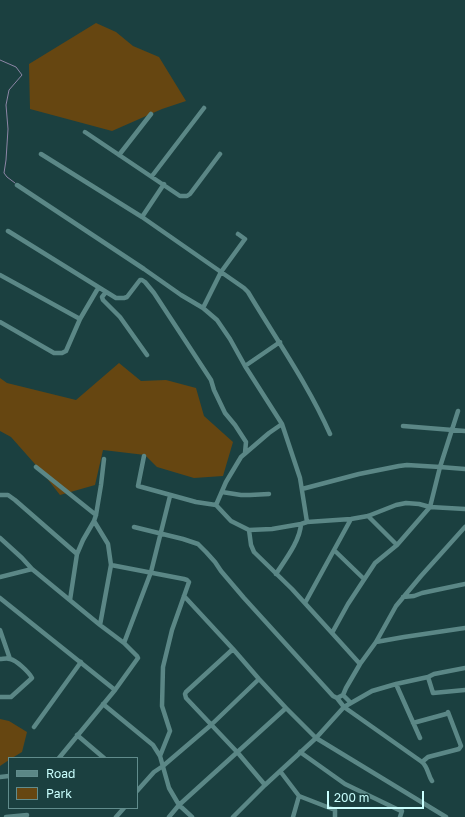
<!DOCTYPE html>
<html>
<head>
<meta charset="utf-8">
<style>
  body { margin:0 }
  #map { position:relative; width:465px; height:817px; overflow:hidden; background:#1b4040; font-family:"Golos Text",sans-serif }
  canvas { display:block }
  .legend { position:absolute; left:8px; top:757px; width:130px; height:52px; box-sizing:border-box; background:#1b4040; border:1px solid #618c8c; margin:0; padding:5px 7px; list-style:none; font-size:12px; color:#cafffe }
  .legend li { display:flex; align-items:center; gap:8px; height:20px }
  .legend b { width:20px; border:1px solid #618c8c }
  .scale { position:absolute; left:327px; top:791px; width:97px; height:18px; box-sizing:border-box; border:2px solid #cafffe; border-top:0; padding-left:5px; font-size:12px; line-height:14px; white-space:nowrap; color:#cafffe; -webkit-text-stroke:3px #1b4040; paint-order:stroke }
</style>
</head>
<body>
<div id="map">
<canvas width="465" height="817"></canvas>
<ul class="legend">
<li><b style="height:5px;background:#5b8786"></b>Road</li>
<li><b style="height:11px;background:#664611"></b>Park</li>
</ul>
<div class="scale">200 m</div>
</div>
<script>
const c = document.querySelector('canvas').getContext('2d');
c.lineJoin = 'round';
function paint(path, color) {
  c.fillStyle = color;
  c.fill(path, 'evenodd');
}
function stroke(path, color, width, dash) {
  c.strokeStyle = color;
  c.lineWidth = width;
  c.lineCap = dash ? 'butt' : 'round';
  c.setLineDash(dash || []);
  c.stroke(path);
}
const green = new Path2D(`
  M 96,23 L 116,32 L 133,46 L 159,57 L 186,101 L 162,109 L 112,131 L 30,109 L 29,64 Z
  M 119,363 L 141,381 L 166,380 L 196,388 L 204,416 L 233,442 L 223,476 L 194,478 L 157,467 L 145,455 L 103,450 L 95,485 L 60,495 L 42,472 L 11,437 L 0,431 L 0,378 L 7,383 L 76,400 Z
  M 0,719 L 9,721 L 27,732 L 22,752 L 12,758 L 9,758 L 9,760 L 0,766 Z`);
const stream = new Path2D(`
  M 0,60 L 16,67 L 22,75 L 9,90 L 6,105 L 8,129 L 6,160 L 4,173 L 7,177 L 15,183`);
const minor = new Path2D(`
  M 85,132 L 180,196 L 187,196 L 190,194 L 220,154
  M 41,154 L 142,217 L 244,288 L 248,292 C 276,339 308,384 330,434
  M 119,155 L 151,114
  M 152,176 L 204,108
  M 17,185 L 144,269 L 181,295 L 203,308 L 217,320 L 230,339 L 245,366 L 282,424 L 300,478 L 307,522
  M 142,217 L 164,184
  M 8,231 L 116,298 L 124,298 L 127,297 L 140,280 L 142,280 L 145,282 L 154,293 L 211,380 L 214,390 L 225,413 L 235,425 L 246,442 L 245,453
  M 0,275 L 80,319
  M 106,292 L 102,297 L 103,300 L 120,317 L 147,355
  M 203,308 L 221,272 L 245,239 L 238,234
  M 0,322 L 54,353 L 62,353 L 66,351 L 80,319 L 97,290 L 100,288
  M 245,366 L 280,342
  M 403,426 L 465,431
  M 144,456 L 138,486 L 196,502 L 216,505 L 231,521 L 249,530 L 272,529 L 301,524 L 307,522 L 351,519 L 368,516 L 396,505 L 406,503 L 419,504 L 430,507 L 465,509
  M 36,467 L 96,515
  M 302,489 L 359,474 L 399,466 L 407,465 L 440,467 L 465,469
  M 222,492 L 241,495 L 250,495 L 269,494
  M 0,495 L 8,495 L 15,500 L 77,554
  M 216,505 L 226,482 L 241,457 L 269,433 L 282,424
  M 368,516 L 397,545
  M 94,521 L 108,544 L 111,565 L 100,625
  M 134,527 L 183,539 L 198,544 L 206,552 L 215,562 L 221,571 L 244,598 L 333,696 L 337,698 L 343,695
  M 249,530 L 251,545 L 254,552 L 292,589 L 332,633 L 360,664
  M 0,538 L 22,558 L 32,569 L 100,625 L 124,643 L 137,656 L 138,658 L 115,690 L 59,758
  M 334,550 L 364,579
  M 111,565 L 184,579 L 187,580 L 189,582 L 172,630 L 163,667 L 162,706 L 170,731 L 160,756 L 169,788 L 179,805 L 192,817
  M 276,574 C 285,560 300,541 301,524
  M 0,577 L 32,569
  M 184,596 L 233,649 L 259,679 L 286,708 L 316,738 L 446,817
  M 403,597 L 414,596 L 422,593 L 465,584
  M 0,598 L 115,690
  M 70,600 L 77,554 L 83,540 L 94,521 L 96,515 L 101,485 L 104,459
  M 305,603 L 351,519
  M 0,630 L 10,659
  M 332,633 L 348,604 L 375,563 L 397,545 L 430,507 L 440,467 L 458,411
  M 376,642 L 404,637 L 465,628
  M 124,643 L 151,572 L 170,496
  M 233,649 L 186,692 L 185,694 L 186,698 L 238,753 L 265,785
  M 0,659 C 3,659 7,658 10,659 C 16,660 29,672 32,678 L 11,697 L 0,697
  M 428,677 L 433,693 L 465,690
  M 396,684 L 420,738
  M 337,698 L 344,707 L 422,762 C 428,767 428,775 432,781
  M 351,703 L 343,695 L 346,688 L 360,664 L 376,642 L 396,606 L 421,576 L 465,527
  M 103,704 L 153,745 L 160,756
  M 413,723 L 446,714
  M 34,727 L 81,662
  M 77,735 L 104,758
  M 300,752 L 345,784 L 401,811 L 402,811 L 400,817
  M 422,762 L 428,757 L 459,749 L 461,746 L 448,712
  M 280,771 L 299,796 L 335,810 L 335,817
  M 0,777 L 9,776
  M 137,791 L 154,772 L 163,766 L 211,725 L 259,679
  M 6,817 L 27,815
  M 116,817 L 124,808
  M 169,817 L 179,805 L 286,708
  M 233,817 L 265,785 L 316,738 L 344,707 L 372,691 L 396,684 L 428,677 L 434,674 L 465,668
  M 293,817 L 299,796`);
paint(green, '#664611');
stroke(stream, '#8d86a6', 1);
stroke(minor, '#5b8786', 4.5);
</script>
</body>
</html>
